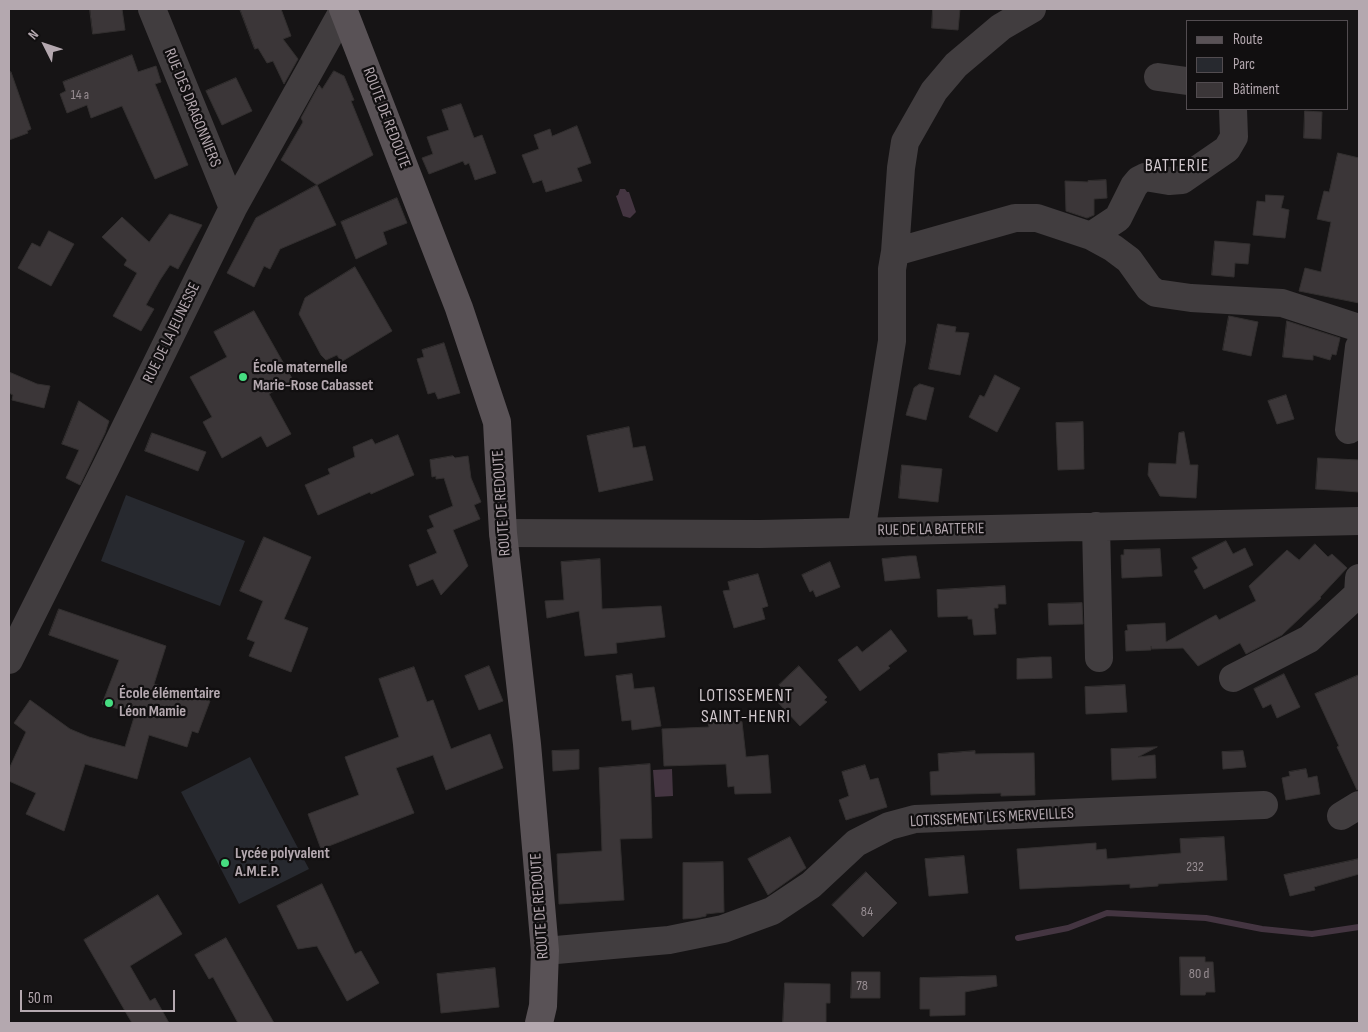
<!DOCTYPE html>
<html>
<head>
<meta charset="utf-8">
<style>
  body { margin:0 }
  #map { position:relative; width:1368px; height:1032px; overflow:hidden; background:#161415; font-family:"Sofia Sans Condensed",sans-serif }
  canvas { display:block }
  .frame { position:absolute; inset:0; border:10px solid #b4a8af; pointer-events:none }
  .legend { position:absolute; left:1186px; top:20px; width:162px; height:90px; box-sizing:border-box; background:#110f10; border:1px solid #524c50; margin:0; padding:6px 9px; list-style:none; font-size:15px; color:#b4a8af }
  .legend li { display:flex; align-items:center; gap:10px; height:25px }
  .legend b { width:25px; border:1px solid #524c50 }
  .north { position:absolute; left:20px; top:20px; width:50px; height:50px; -webkit-text-stroke:4px #110f10; paint-order:stroke; rotate:311deg; font-size:14px; font-weight:700; line-height:20px; text-align:center; color:#b4a8af }
  .north::after { content:''; display:block; margin:auto; width:18px; height:22px; background:#b4a8af; clip-path:polygon(50% 0,100% 100%,50% 72%,0 100%) }
  .scale { position:absolute; left:20px; top:990px; width:155px; height:22px; box-sizing:border-box; border:2px solid #b4a8af; border-top:0; padding-left:6px; font-size:15px; line-height:18px; white-space:nowrap; color:#b4a8af; -webkit-text-stroke:4px #110f10; paint-order:stroke }
</style>
</head>
<body>
<div id="map">
<canvas width="1368" height="1032"></canvas>
<div class="frame"></div>
<ul class="legend">
<li><b style="height:6px;background:#595256"></b>Route</li>
<li><b style="height:14px;background:#27292f"></b>Parc</li>
<li><b style="height:14px;background:#3b3638"></b>Bâtiment</li>
</ul>
<div class="north">N</div>
<div class="scale">50 m</div>
</div>
<script>
const c = document.querySelector('canvas').getContext('2d');
c.lineJoin = 'round';
function paint(path, color) {
  c.fillStyle = color;
  c.fill(path, 'evenodd');
}
function stroke(path, color, width, dash) {
  c.strokeStyle = color;
  c.lineWidth = width;
  c.lineCap = dash ? 'butt' : 'round';
  c.setLineDash(dash || []);
  c.stroke(path);
}
function write(font, color, halo, rows, align = 'center') {
  c.font = font + ' "Sofia Sans Condensed",sans-serif';
  c.lineWidth = 4.5;
  c.setLineDash([]);
  c.textBaseline = 'middle';
  c.strokeStyle = halo;
  c.fillStyle = color;
  for (const [text, x, y, turn = 0] of rows) {
    c.save();
    c.translate(x, y);
    c.rotate((+turn || 0) * Math.PI / 180);
    c.textAlign = isNaN(turn) ? turn : align;
    if (halo) c.strokeText(text, 0, 0);
    c.fillText(text, 0, 0);
    c.restore();
  }
}
const green = new Path2D(`
  M 126,495 L 245,541 L 220,606 L 101,561 Z
  M 250,757 L 309,869 L 239,904 L 181,792 Z`);
const water = new Path2D(`
  M 620,189 L 625,189 L 627,192 L 629,192 L 636,212 L 630,218 L 623,216 L 616,196 L 618,195 Z
  M 672,769 L 673,796 L 655,797 L 653,770 Z`);
const stream = new Path2D(`
  M 1018,938 L 1068,928 L 1107,913 L 1206,918 L 1262,929 L 1312,934 L 1359,927`);
const building = new Path2D(`
  M 90,9 L 122,9 L 125,30 L 93,34 Z
  M 240,9 L 281,9 L 291,36 L 283,39 L 298,59 L 284,84 L 273,61 L 267,63 L 258,48 L 255,49 Z
  M 933,9 L 960,9 L 958,30 L 932,28 Z
  M 132,55 L 138,72 L 156,66 L 161,82 L 155,84 L 188,165 L 155,179 L 122,106 L 91,118 L 87,105 L 67,113 L 60,94 L 66,91 L 63,82 Z
  M 334,71 L 344,76 L 354,100 L 351,101 L 373,155 L 317,185 L 281,160 L 303,122 L 301,118 L 319,85 L 322,89 Z
  M 11,72 L 31,129 L 27,131 L 28,133 L 9,140 L 9,73 Z
  M 236,78 L 252,111 L 222,125 L 206,91 Z
  M 461,104 L 474,138 L 482,135 L 496,173 L 475,180 L 469,163 L 465,165 L 463,161 L 429,174 L 422,158 L 433,154 L 427,137 L 449,130 L 442,110 Z
  M 1305,111 L 1322,112 L 1321,139 L 1304,138 Z
  M 577,126 L 591,163 L 577,168 L 582,181 L 546,192 L 542,180 L 533,183 L 522,155 L 539,149 L 534,135 L 550,129 L 552,136 Z
  M 1338,153 L 1359,158 L 1359,303 L 1299,291 L 1305,268 L 1321,272 L 1331,222 L 1317,219 L 1324,191 L 1329,192 Z
  M 1106,180 L 1107,198 L 1094,199 L 1094,215 L 1087,218 L 1066,211 L 1065,181 L 1088,182 L 1088,181 Z
  M 317,185 L 336,225 L 280,249 L 270,269 L 264,266 L 254,287 L 227,273 L 256,218 Z
  M 1266,195 L 1284,196 L 1281,208 L 1289,210 L 1285,238 L 1253,235 L 1257,201 L 1265,202 Z
  M 397,198 L 407,223 L 383,232 L 387,244 L 356,259 L 341,222 Z
  M 170,214 L 202,225 L 178,269 L 170,265 L 160,280 L 146,305 L 154,309 L 141,331 L 113,316 L 137,273 L 124,265 L 127,260 L 102,237 L 122,217 L 149,242 Z
  M 49,231 L 74,244 L 51,286 L 18,268 L 32,243 L 40,247 Z
  M 1215,241 L 1250,244 L 1248,264 L 1235,263 L 1234,277 L 1212,275 Z
  M 355,267 L 392,331 L 341,362 L 337,355 L 326,360 L 321,355 L 299,314 L 305,298 Z
  M 254,311 L 293,380 L 269,394 L 291,434 L 267,447 L 261,436 L 222,458 L 203,422 L 212,417 L 190,377 L 227,357 L 214,332 Z
  M 1229,316 L 1258,322 L 1251,356 L 1223,350 Z
  M 1287,321 L 1340,338 L 1336,355 L 1332,354 L 1330,360 L 1313,355 L 1313,360 L 1283,357 Z
  M 938,324 L 956,327 L 955,332 L 969,333 L 960,375 L 929,369 Z
  M 444,343 L 460,393 L 438,399 L 435,392 L 428,394 L 417,359 L 424,357 L 422,350 Z
  M 9,372 L 37,384 L 50,386 L 44,408 L 12,400 L 13,395 L 9,393 Z
  M 995,375 L 1020,388 L 997,432 L 969,417 L 980,395 L 984,397 Z
  M 920,384 L 934,388 L 926,420 L 906,415 L 914,388 Z
  M 1286,395 L 1294,419 L 1277,424 L 1268,401 Z
  M 79,401 L 109,421 L 105,433 L 80,485 L 66,478 L 79,450 L 62,444 Z
  M 1083,422 L 1084,469 L 1058,470 L 1056,423 Z
  M 629,427 L 633,448 L 645,446 L 653,480 L 599,492 L 587,436 Z
  M 1184,432 L 1190,465 L 1198,465 L 1196,498 L 1160,496 L 1148,475 L 1149,463 L 1176,464 L 1179,433 Z
  M 152,433 L 206,452 L 198,471 L 145,451 Z
  M 398,435 L 414,475 L 371,494 L 370,492 L 318,515 L 305,485 L 330,474 L 328,469 L 355,457 L 353,447 L 372,439 L 375,444 Z
  M 453,456 L 455,458 L 468,456 L 471,478 L 481,502 L 474,505 L 480,519 L 453,530 L 468,566 L 441,595 L 433,579 L 417,586 L 409,565 L 437,553 L 427,530 L 434,527 L 429,516 L 453,506 L 444,478 L 436,479 L 436,476 L 432,477 L 430,460 Z
  M 1318,458 L 1359,460 L 1359,492 L 1316,489 Z
  M 902,465 L 942,469 L 938,502 L 899,498 Z
  M 264,537 L 311,557 L 284,619 L 308,628 L 291,672 L 249,656 L 255,642 L 247,639 L 263,601 L 240,591 Z
  M 1226,541 L 1233,554 L 1245,548 L 1253,565 L 1204,589 L 1194,571 L 1198,568 L 1192,558 Z
  M 1315,544 L 1328,557 L 1332,554 L 1347,568 L 1320,597 L 1321,598 L 1282,635 L 1246,654 L 1240,643 L 1198,666 L 1183,648 L 1152,649 L 1151,646 L 1151,650 L 1126,651 L 1125,631 L 1128,630 L 1127,625 L 1165,623 L 1166,642 L 1216,615 L 1219,620 L 1256,601 L 1249,586 L 1287,550 L 1299,560 Z
  M 1160,549 L 1162,576 L 1122,578 L 1121,555 L 1124,555 L 1124,550 Z
  M 909,556 L 916,556 L 920,578 L 885,581 L 882,559 Z
  M 600,559 L 602,609 L 661,606 L 665,637 L 616,643 L 617,653 L 585,656 L 579,611 L 547,618 L 545,601 L 564,600 L 561,562 Z
  M 830,562 L 840,587 L 816,597 L 813,590 L 810,592 L 802,575 Z
  M 758,574 L 768,606 L 762,608 L 765,619 L 734,628 L 723,591 L 730,590 L 728,582 Z
  M 1005,586 L 1006,604 L 998,604 L 998,608 L 994,608 L 996,634 L 974,635 L 972,619 L 968,619 L 968,616 L 938,617 L 937,590 Z
  M 1082,603 L 1083,624 L 1049,625 L 1048,604 Z
  M 59,609 L 166,646 L 154,684 L 210,701 L 198,733 L 192,731 L 187,747 L 149,735 L 137,779 L 85,764 L 64,831 L 26,814 L 36,793 L 9,781 L 9,769 L 26,732 L 14,723 L 30,700 L 70,729 L 89,737 L 125,747 L 135,714 L 102,704 L 119,660 L 49,635 Z
  M 891,630 L 907,651 L 888,666 L 890,668 L 860,691 L 838,660 L 857,646 L 862,652 Z
  M 1041,657 L 1051,657 L 1052,678 L 1017,679 L 1017,659 Z
  M 489,666 L 503,701 L 479,710 L 465,676 Z
  M 799,666 L 827,697 L 824,700 L 827,702 L 800,726 L 772,696 L 781,687 L 779,685 Z
  M 414,667 L 427,702 L 433,700 L 451,749 L 490,734 L 503,768 L 446,790 L 433,755 L 396,768 L 414,813 L 321,849 L 308,814 L 359,795 L 345,757 L 399,737 L 379,679 Z
  M 632,674 L 634,689 L 654,687 L 661,726 L 632,730 L 631,720 L 622,721 L 616,676 Z
  M 1284,674 L 1300,707 L 1277,718 L 1271,704 L 1263,708 L 1254,689 Z
  M 1359,675 L 1359,789 L 1357,790 L 1337,747 L 1339,746 L 1315,694 Z
  M 1125,685 L 1127,712 L 1086,714 L 1085,687 Z
  M 742,722 L 746,757 L 768,755 L 771,793 L 735,794 L 734,786 L 728,787 L 726,764 L 664,766 L 662,729 L 709,727 L 708,723 Z
  M 1157,747 L 1138,757 L 1155,755 L 1156,778 L 1112,780 L 1111,749 Z
  M 579,750 L 579,769 L 553,771 L 552,751 Z
  M 975,751 L 975,754 L 1034,753 L 1035,795 L 1001,796 L 1001,793 L 931,795 L 930,772 L 939,771 L 938,754 Z
  M 1243,751 L 1246,767 L 1223,769 L 1222,752 Z
  M 650,764 L 652,838 L 620,839 L 624,900 L 559,904 L 557,854 L 602,851 L 599,768 Z
  M 865,765 L 870,780 L 878,778 L 887,807 L 846,820 L 839,800 L 849,796 L 842,772 Z
  M 1306,769 L 1308,778 L 1317,776 L 1320,794 L 1286,800 L 1282,778 L 1290,776 L 1289,772 Z
  M 790,837 L 806,868 L 768,895 L 748,859 Z
  M 1224,837 L 1227,880 L 1158,884 L 1158,886 L 1130,888 L 1130,884 L 1020,889 L 1017,849 L 1096,843 L 1096,850 L 1106,849 L 1107,859 L 1181,853 L 1180,839 Z
  M 964,856 L 968,893 L 929,896 L 925,859 Z
  M 1359,859 L 1359,874 L 1314,887 L 1315,890 L 1290,896 L 1284,875 Z
  M 723,862 L 724,912 L 706,914 L 706,916 L 697,918 L 683,919 L 683,863 Z
  M 866,872 L 897,903 L 863,937 L 832,905 Z
  M 322,884 L 355,954 L 361,951 L 379,983 L 347,1001 L 317,946 L 298,949 L 277,906 Z
  M 158,895 L 182,934 L 130,966 L 150,1001 L 155,998 L 169,1023 L 132,1023 L 84,940 Z
  M 226,938 L 274,1023 L 238,1023 L 213,977 L 209,979 L 195,955 Z
  M 1180,957 L 1205,957 L 1205,962 L 1213,962 L 1215,992 L 1206,992 L 1205,995 L 1181,995 Z
  M 495,968 L 499,1007 L 441,1013 L 437,974 Z
  M 852,972 L 880,972 L 880,998 L 851,998 Z
  M 996,976 L 997,986 L 965,992 L 965,1015 L 930,1016 L 930,1009 L 920,1009 L 920,978 Z
  M 785,983 L 830,984 L 830,1003 L 826,1003 L 826,1023 L 783,1023 Z`);
const minor = new Path2D(`
  M 152,9 L 233,208
  M 1158,77 L 1187,81
  M 1091,236 L 1118,218 L 1134,186 L 1139,180 L 1145,177 L 1169,181 L 1182,180 L 1227,149 L 1234,137 L 1233,109
  M 895,252 L 901,168 L 905,142 L 934,91 L 956,65 L 1001,27 L 1032,9
  M 1349,430 L 1359,347
  M 1096,526 L 1099,658
  M 861,532 L 892,341 L 892,269 L 895,252 L 1015,218 L 1037,218 L 1091,236 L 1113,248 L 1129,260 L 1149,288 L 1156,293 L 1191,298 L 1282,303 L 1359,328
  M 503,533 L 760,534 L 1359,521
  M 9,660 L 106,467 L 233,208 L 344,9
  M 1233,678 L 1309,639 L 1358,594 L 1359,578
  M 1341,816 L 1359,805
  M 545,951 L 669,940 L 723,929 L 772,911 L 811,885 L 856,843 L 889,826 L 915,819 L 1264,805`);
const major = new Path2D(`
  M 343,9 L 459,308 L 497,422 L 503,533 L 527,744 L 545,951 L 543,1006 L 539,1023`);
const markers = [
  [243,377,5,"#46dd81"],
  [109,703,5,"#46dd81"],
  [225,863,5,"#46dd81"]
];
const numberNames = [
  ["14 a",80,95],
  ["232",1195,867],
  ["84",867,912],
  ["80 d",1199,974],
  ["78",862,986]
];
const streetNames = [
  ["RUE DES DRAGONNIERS",192,108,68],
  ["ROUTE DE REDOUTE",386,118,69],
  ["RUE DE LA JEUNESSE",172,333,-64],
  ["ROUTE DE REDOUTE",502,503,-94],
  ["RUE DE LA BATTERIE",931,530,-1],
  ["LOTISSEMENT LES MERVEILLES",992,818,-3],
  ["ROUTE DE REDOUTE",540,906,-94]
];
const poiNames = [
  ["École maternelle",253,368],
  ["Marie-Rose Cabasset",253,386],
  ["École élémentaire",119,694],
  ["Léon Mamie",119,712],
  ["Lycée polyvalent",235,854],
  ["A.M.E.P.",235,872]
];
const neighbourhoodNames = [
  ["BATTERIE",1177,166],
  ["LOTISSEMENT",746,696],
  ["SAINT-HENRI",746,717]
];
paint(green, '#27292f');
paint(water, '#443541');
stroke(stream, '#443541', 6);
paint(building, '#3b3638');
stroke(building, '#322f2f', 1);
stroke(minor, '#413d3f', 28);
stroke(major, '#595256', 28);
for (const [x, y, r, color] of markers) {
  const dot = new Path2D();
  dot.arc(x, y, r, 0, 2 * Math.PI);
  c.fillStyle = color;
  c.fill(dot);
  stroke(dot, '#110f10', 2);
}
write('14px', '#968c91', null, numberNames);
write('16px', '#b4a8af', '#110f10', streetNames);
write('bold 16px', '#b4a8af', '#110f10', poiNames, 'left');
c.letterSpacing = '1px';
write('18px', '#d1c8cd', '#110f10', neighbourhoodNames);
c.letterSpacing = '0px';
</script>
</body>
</html>
